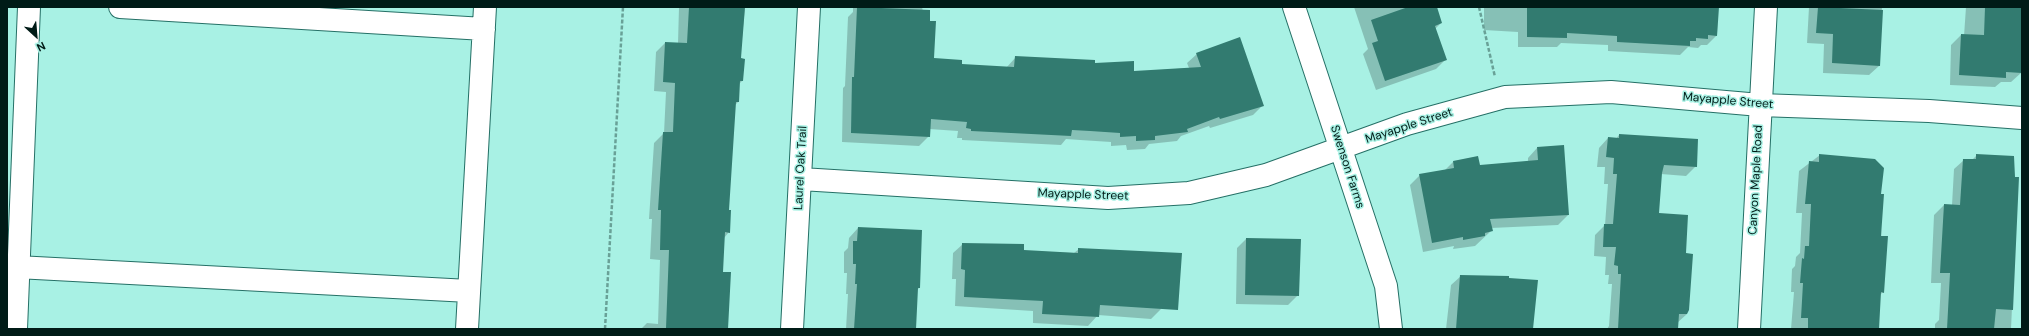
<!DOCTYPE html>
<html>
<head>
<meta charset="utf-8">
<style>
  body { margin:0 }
  #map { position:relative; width:2029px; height:336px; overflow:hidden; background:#a8f1e4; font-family:"DM Sans",sans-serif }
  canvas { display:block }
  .frame { position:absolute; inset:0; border:8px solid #001b17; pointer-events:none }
  .north { position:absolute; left:16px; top:16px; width:40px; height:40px; -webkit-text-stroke:3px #a8f1e4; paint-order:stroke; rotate:154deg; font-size:11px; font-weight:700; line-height:16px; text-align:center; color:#001b17 }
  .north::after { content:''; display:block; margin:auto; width:14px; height:18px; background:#001b17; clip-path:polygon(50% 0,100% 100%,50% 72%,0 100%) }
</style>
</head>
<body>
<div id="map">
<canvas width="2029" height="336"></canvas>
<div class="frame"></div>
<div class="north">N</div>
</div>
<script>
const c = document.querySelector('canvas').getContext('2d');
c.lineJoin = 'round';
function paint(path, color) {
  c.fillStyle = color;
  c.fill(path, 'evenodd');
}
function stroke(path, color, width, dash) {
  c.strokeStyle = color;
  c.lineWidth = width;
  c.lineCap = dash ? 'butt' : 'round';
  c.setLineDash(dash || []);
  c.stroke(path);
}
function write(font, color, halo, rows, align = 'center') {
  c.font = font + ' "DM Sans",sans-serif';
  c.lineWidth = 3;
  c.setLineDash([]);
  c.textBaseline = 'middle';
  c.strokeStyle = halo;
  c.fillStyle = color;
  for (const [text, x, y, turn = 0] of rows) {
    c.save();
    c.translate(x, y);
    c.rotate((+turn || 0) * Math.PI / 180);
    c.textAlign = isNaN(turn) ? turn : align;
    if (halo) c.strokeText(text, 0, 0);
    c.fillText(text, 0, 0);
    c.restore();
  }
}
const shadow = new Path2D(`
  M 679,7 L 745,7 L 740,59 L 742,81 L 739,84 L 738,102 L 735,105 L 728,211 L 729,232 L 724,238 L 722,273 L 730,273 L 727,329 L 641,329 L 647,323 L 658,324 L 660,260 L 650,259 L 652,219 L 649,219 L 654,143 L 664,133 L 666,92 L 654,91 L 656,52 L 665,43 L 678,43 Z
  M 853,7 L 922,7 L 933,59 L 961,65 L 1006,68 L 1016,57 L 1094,64 L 1133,72 L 1189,68 L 1187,63 L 1197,54 L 1263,105 L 1253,115 L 1210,128 L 1209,126 L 1181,136 L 1177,141 L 1149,144 L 1145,149 L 1127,150 L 1126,145 L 1111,146 L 1111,142 L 1080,140 L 1066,139 L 1061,145 L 962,140 L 962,138 L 957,138 L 958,131 L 929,129 L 929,136 L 919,146 L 842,142 L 843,88 L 845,86 L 848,17 L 853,12 Z
  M 1354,7 L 1436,7 L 1441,23 L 1435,29 L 1445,60 L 1436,69 L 1376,90 L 1363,54 L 1368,49 Z
  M 1484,7 L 1718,7 L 1717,35 L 1707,45 L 1701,45 L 1698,48 L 1688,47 L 1680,55 L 1608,51 L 1608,45 L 1561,43 L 1557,47 L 1518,47 L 1518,32 L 1484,30 Z
  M 1809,7 L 1882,7 L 1879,66 L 1869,75 L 1823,73 L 1824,44 L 1807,43 Z
  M 1966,7 L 2022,7 L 2022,67 L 2021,73 L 2011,82 L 2001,82 L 1995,87 L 1950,85 L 1951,45 L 1961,35 L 1964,36 Z
  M 1619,135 L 1696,166 L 1686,176 L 1661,174 L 1658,214 L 1685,254 L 1687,314 L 1677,323 L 1676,329 L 1607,329 L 1609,326 L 1612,284 L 1608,284 L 1609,275 L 1605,275 L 1606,257 L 1594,256 L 1595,235 L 1605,225 L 1608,184 L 1604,184 L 1605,167 L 1597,167 L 1599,148 L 1608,138 L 1616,139 Z
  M 1537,148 L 1568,215 L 1558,225 L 1491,228 L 1491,231 L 1475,246 L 1453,249 L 1454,246 L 1423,252 L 1410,185 L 1420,175 L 1444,171 L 1453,162 L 1479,166 L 1528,162 L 1528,158 Z
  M 1820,155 L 1880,194 L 1883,292 L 1879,296 L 1878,329 L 1791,329 L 1794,292 L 1791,292 L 1792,269 L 1795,266 L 1796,257 L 1800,253 L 1802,213 L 1796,213 L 1799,171 Z
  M 1977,155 L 2014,178 L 2018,178 L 2011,329 L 1935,329 L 1935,324 L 1939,320 L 1941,283 L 1931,283 L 1934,215 L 1944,205 L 1952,205 L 1954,169 L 1964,160 L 1972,160 Z
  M 858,228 L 919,288 L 917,290 L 915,329 L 846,329 L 848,294 L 846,294 L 847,273 L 844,273 L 844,252 L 848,248 L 849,238 Z
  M 1246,239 L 1298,295 L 1288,305 L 1236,304 L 1237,248 Z
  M 963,244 L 1023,251 L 1074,253 L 1079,249 L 1161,302 L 1161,309 L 1151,319 L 1098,315 L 1088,326 L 1033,323 L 1033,311 L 955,306 L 956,279 L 952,279 L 953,253 Z
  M 1461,276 L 1533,329 L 1446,329 L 1451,285 Z`);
const building = new Path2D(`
  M 689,7 L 745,7 L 741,58 L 745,59 L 743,81 L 740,81 L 739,102 L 736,102 L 729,210 L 731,210 L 730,233 L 725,232 L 723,272 L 731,272 L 728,329 L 666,328 L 669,250 L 660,250 L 661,210 L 658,210 L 663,132 L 673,132 L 675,83 L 663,82 L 665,42 L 687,43 Z
  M 857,7 L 930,10 L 930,21 L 936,21 L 934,58 L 962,60 L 962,64 L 1014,67 L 1015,56 L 1095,60 L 1095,63 L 1134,61 L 1134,71 L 1201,67 L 1196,53 L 1240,37 L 1264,106 L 1220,119 L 1219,117 L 1187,129 L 1188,132 L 1155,136 L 1155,140 L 1136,141 L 1136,136 L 1120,137 L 1120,133 L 1090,131 L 1072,130 L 1071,136 L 971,131 L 971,129 L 966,128 L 967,122 L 931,119 L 930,137 L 851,133 L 852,77 L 854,77 Z
  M 1408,7 L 1437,7 L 1442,23 L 1435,26 L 1447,60 L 1385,81 L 1372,43 L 1378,41 L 1371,20 Z
  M 1527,7 L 1719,7 L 1717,36 L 1708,35 L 1708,39 L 1696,38 L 1696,41 L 1690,41 L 1690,46 L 1617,42 L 1617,36 L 1567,33 L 1567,38 L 1527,37 Z
  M 1818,7 L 1883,10 L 1880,66 L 1832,63 L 1833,34 L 1816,33 Z
  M 1985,7 L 2022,7 L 2022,73 L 2006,72 L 2006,78 L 1959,75 L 1961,34 L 1984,35 Z
  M 1619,134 L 1698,139 L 1697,167 L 1664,165 L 1662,173 L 1659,213 L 1688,215 L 1686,253 L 1693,254 L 1689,310 L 1687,314 L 1679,314 L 1678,329 L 1618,329 L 1621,274 L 1618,274 L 1618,266 L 1614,265 L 1616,247 L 1603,247 L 1604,224 L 1613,224 L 1617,174 L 1613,174 L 1614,158 L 1606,157 L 1608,137 L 1619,138 Z
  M 1564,145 L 1569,215 L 1490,219 L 1493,231 L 1485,233 L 1485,236 L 1463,240 L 1463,237 L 1432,243 L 1419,174 L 1454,168 L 1453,161 L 1478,156 L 1480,165 L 1538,160 L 1537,147 Z
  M 1819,154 L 1875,159 L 1884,168 L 1881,194 L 1884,194 L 1881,236 L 1888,236 L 1884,293 L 1881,292 L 1879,329 L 1808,329 L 1808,318 L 1801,318 L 1803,283 L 1800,283 L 1802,258 L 1804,259 L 1805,246 L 1809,246 L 1811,204 L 1805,204 L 1809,161 L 1819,162 Z
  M 1976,154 L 2014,156 L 2015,177 L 2019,177 L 2013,310 L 1996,309 L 1994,329 L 1947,329 L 1950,273 L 1940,273 L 1944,204 L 1960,205 L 1963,159 L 1976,159 Z
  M 858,227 L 922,230 L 920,288 L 918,288 L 916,329 L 854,329 L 857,284 L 855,284 L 856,264 L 853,264 L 853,241 L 857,241 Z
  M 1246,238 L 1301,239 L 1299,296 L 1245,295 Z
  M 962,243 L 1024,244 L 1024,250 L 1078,253 L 1078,248 L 1182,253 L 1178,310 L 1100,305 L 1099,317 L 1042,314 L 1043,301 L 964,297 L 965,270 L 961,269 Z
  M 1460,275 L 1509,276 L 1509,278 L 1538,280 L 1533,329 L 1456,329 Z`);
const path = new Path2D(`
  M 1479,7 L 1495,77
  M 605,329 L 623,7`);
const street = new Path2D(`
  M 120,7 L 484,29
  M 1294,7 L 1386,286 L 1391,329
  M 801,179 L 1108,198 L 1189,193 L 1266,175 L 1407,124 L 1505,97 L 1611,92 L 1760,105 L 1929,111 L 2022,118
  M 17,267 L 469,291
  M 16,329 L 29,7
  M 467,329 L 485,7
  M 792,329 L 809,7
  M 1749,329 L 1766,7`);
const streetNames = [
  ["Mayapple Street",1728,101,5],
  ["Mayapple Street",1409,126,-18],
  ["Swenson Farms",1347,167,72],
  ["Laurel Oak Trail",801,168,-87],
  ["Canyon Maple Road",1756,180,-87],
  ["Mayapple Street",1083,195,2]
];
paint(shadow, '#0003');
paint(building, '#327b70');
stroke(street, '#257066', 24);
stroke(path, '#69a197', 2.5, [4, 2]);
stroke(street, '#fff', 22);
write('12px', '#001b17', '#a8f1e4', streetNames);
</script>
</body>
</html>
